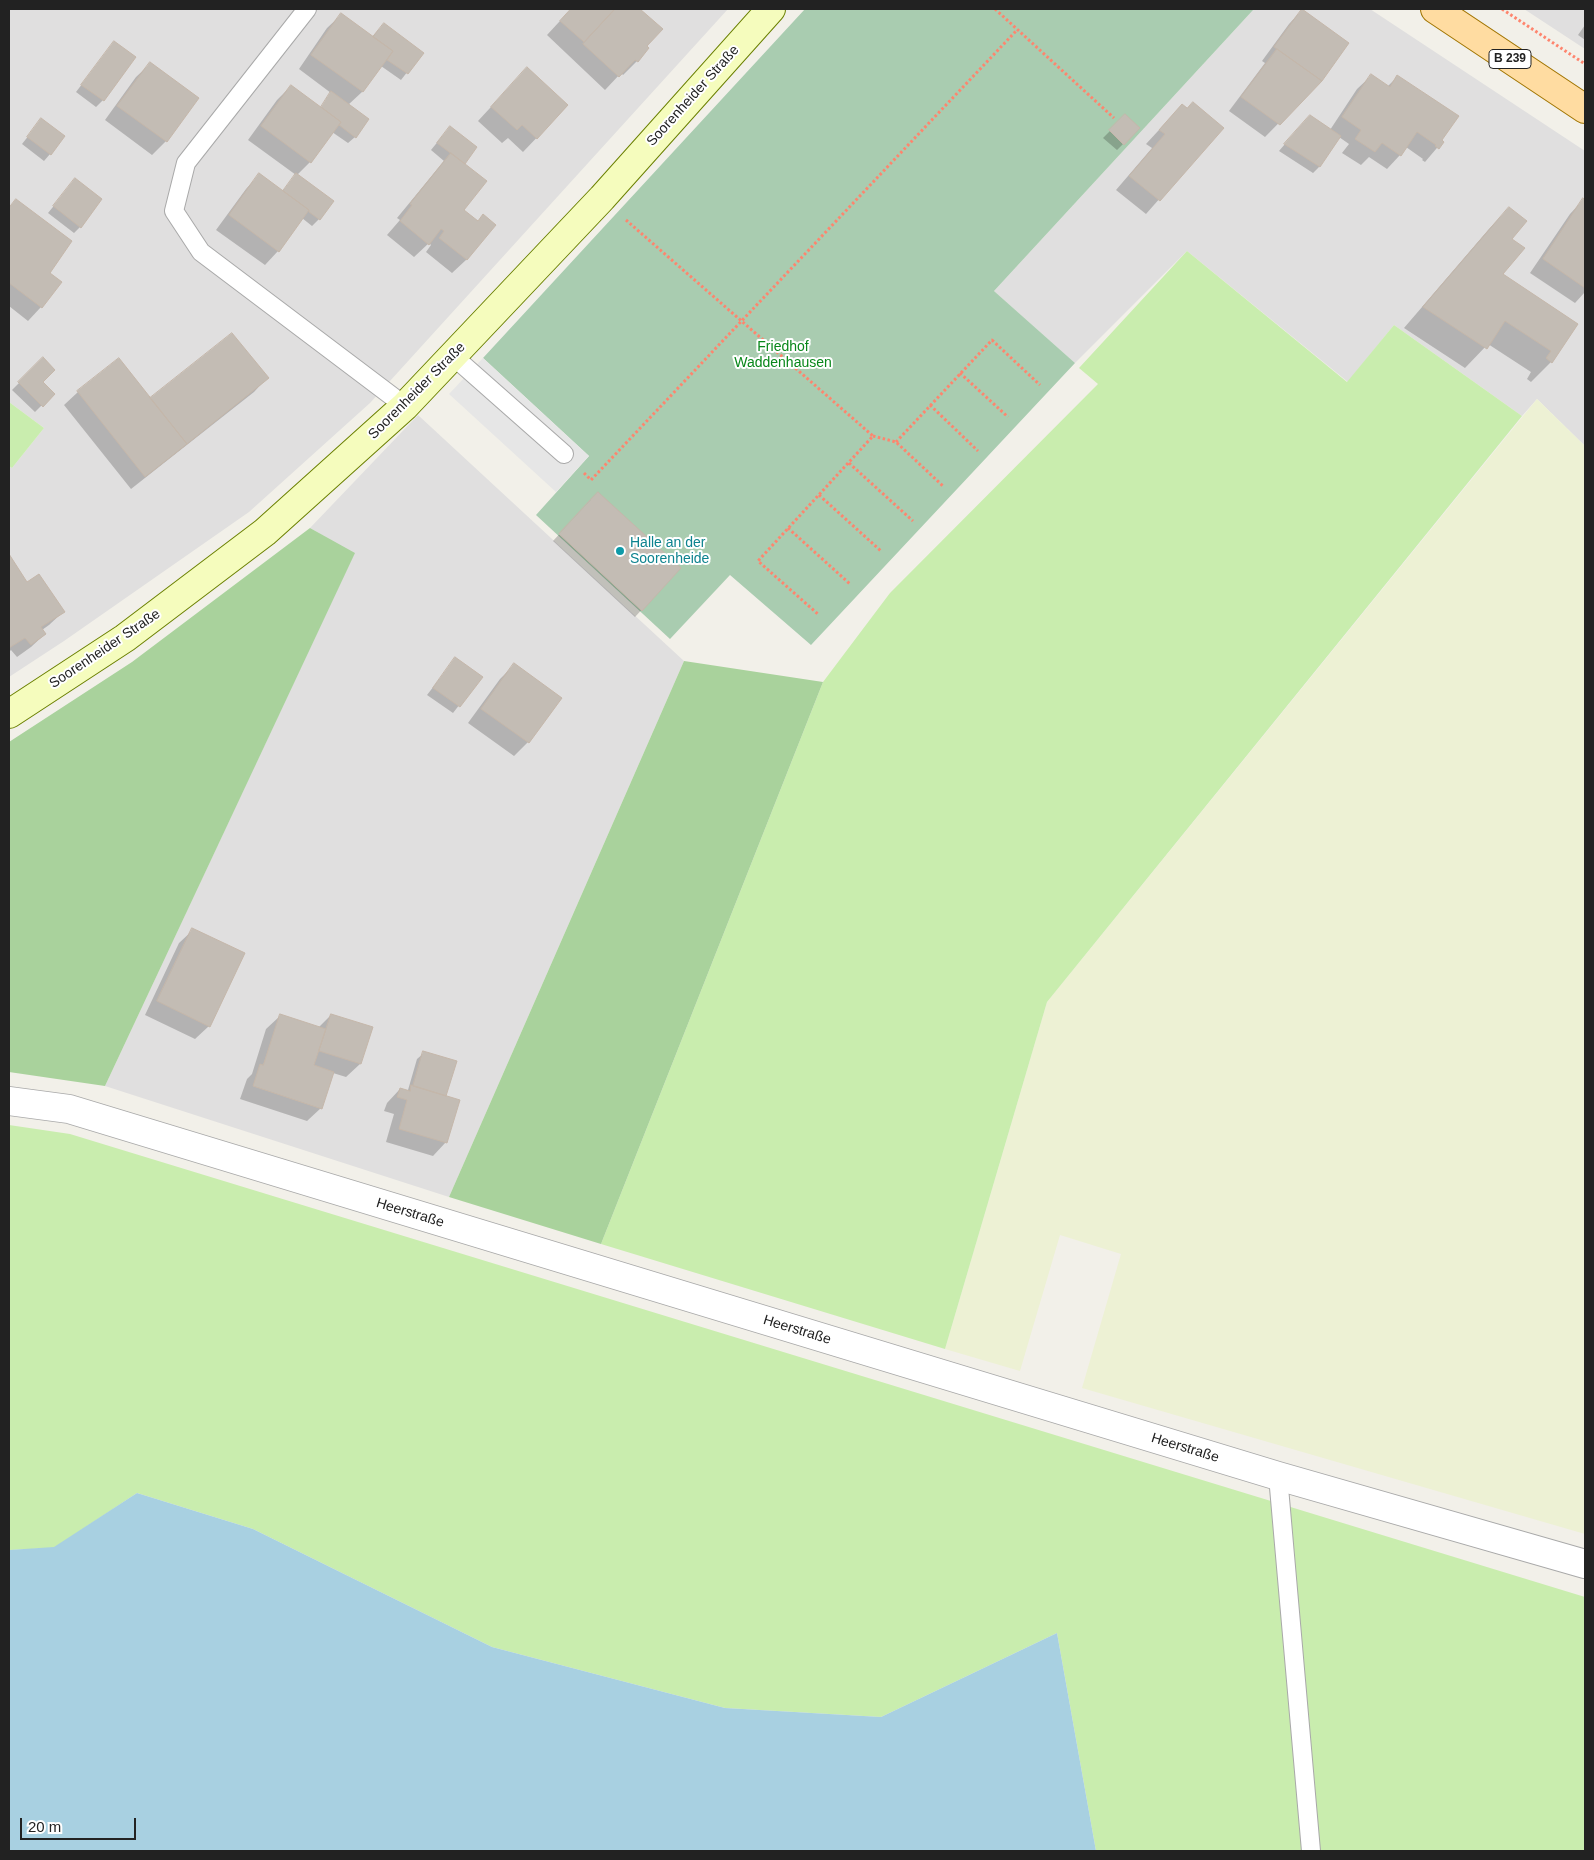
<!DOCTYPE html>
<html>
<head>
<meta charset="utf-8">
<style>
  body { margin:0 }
  #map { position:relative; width:1594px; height:1860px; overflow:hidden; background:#f2f0e9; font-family:Arial,sans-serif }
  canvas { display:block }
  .frame { position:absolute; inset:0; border:10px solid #222; pointer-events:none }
  .scale { position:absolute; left:20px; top:1818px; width:116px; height:22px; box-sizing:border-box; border:2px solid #222; border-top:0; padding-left:6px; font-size:15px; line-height:18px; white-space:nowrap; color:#222; -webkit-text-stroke:4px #fff; paint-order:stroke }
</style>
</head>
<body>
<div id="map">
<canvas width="1594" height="1860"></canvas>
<div class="frame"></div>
<div class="scale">20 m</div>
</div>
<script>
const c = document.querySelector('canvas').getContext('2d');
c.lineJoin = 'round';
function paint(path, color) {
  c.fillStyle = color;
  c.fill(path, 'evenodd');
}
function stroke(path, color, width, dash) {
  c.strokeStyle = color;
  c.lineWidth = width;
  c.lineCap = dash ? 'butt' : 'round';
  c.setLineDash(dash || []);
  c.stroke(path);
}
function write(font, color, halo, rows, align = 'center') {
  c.font = font + ' Arial,sans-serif';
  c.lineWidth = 4;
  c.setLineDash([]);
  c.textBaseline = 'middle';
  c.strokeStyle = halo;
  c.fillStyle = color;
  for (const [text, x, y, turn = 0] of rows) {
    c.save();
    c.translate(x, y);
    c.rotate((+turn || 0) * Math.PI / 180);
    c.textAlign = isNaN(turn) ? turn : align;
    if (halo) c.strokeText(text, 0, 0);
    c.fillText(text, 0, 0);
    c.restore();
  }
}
const residential = new Path2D(`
  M 9,9 L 728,9 L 370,403 L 249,512 L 64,641 L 9,677 L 9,466 L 12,468 L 44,428 L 9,402 Z
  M 1254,9 L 1370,9 L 1585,151 L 1585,446 L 1537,399 L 1522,416 L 1394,325 L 1348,382 L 1187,251 L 1075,363 L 994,291 Z
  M 1524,9 L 1585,9 L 1585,49 Z
  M 418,415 L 684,661 L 449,1197 L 105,1086 L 354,554 L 310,528 Z`);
const farmland = new Path2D(`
  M 1537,399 L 1585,446 L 1585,1534 L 1082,1388 L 1121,1254 L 1060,1235 L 1020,1371 L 945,1349 L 1047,1002 Z`);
const grass = new Path2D(`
  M 1187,251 L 1347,382 L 1394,325 L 1522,416 L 1047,1002 L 945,1349 L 601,1244 L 823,682 L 890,593 L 1098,384 L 1079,368 Z
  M 9,402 L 44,428 L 12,468 L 9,466 Z
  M 9,1125 L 70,1134 L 1585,1597 L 1585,1851 L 1096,1851 L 1057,1633 L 881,1717 L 725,1708 L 492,1647 L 253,1529 L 137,1493 L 54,1548 L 9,1550 Z`);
const forest = new Path2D(`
  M 310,528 L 355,553 L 105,1086 L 9,1072 L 9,742 L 132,662 Z
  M 684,661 L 823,682 L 601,1244 L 449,1197 Z`);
const cemetery = new Path2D(`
  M 805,9 L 1254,9 L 994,291 L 1075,363 L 811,645 L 730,575 L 670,639 L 536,515 L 589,456 L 483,358 Z`);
const parking = new Path2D(`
  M 483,358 L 589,456 L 556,492 L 449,394 Z`);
const water = new Path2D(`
  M 137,1493 L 253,1529 L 492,1647 L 725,1708 L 881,1717 L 1057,1633 L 1096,1851 L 9,1851 L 9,1550 L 54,1547 Z`);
const shadow = new Path2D(`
  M 571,9 L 638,9 L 661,29 L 646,47 L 637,61 L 623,75 L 621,73 L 605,90 L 547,35 Z
  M 1302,10 L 1321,80 L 1265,137 L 1229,111 L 1265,63 L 1262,61 L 1289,24 Z
  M 341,15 L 372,37 L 384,24 L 422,53 L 401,80 L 381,66 L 362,92 L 348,105 L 355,137 L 348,143 L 332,132 L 310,162 L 297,175 L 319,219 L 312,226 L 302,218 L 278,251 L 265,265 L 216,230 L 246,189 L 259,175 L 282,192 L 296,175 L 248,140 L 277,100 L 291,86 L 318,112 L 328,99 L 326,99 L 331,93 L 299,69 L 327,28 Z
  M 1585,25 L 1585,40 L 1578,35 Z
  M 108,50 L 103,100 L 96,107 L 76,92 Z
  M 150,64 L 166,141 L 152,155 L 105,120 L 136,77 Z
  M 1371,76 L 1387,87 L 1397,77 L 1442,142 L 1425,162 L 1422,160 L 1423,159 L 1406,147 L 1400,155 L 1387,169 L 1369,157 L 1361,165 L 1342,153 L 1349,144 L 1339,137 L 1319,167 L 1313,173 L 1279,151 L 1303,123 L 1330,130 L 1357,89 Z
  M 513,83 L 567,106 L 523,152 L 508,138 L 502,143 L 478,121 Z
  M 1182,105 L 1222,128 L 1146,214 L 1116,190 L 1152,148 L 1146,144 Z
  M 1125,116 L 1123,144 L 1117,150 L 1103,138 Z
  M 41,120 L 50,154 L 44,161 L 22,144 Z
  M 444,134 L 463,164 L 462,210 L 477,222 L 494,225 L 466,260 L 452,273 L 426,252 L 431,245 L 429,243 L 414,257 L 387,235 L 400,220 L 397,218 L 444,161 L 431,150 Z
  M 75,180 L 80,227 L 74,233 L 48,213 Z
  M 16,200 L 48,274 L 41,307 L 28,321 L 9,306 L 9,208 Z
  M 1583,200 L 1585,201 L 1585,292 L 1575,303 L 1530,273 L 1570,214 Z
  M 1509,208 L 1511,239 L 1501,274 L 1576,324 L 1551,362 L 1531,382 L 1527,379 L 1531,372 L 1488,344 L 1465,368 L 1404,328 L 1489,229 Z
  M 43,359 L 41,382 L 53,394 L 35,412 L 12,390 Z
  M 118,359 L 150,399 L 267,378 L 254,392 L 131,489 L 64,405 L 78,392 Z
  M 591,500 L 680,568 L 635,617 L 553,541 Z
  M 9,556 L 27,584 L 63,612 L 49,625 L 42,630 L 45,634 L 31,647 L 17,657 L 11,650 L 9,652 Z
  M 455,659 L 481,677 L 453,713 L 427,695 Z
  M 514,665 L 560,698 L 528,742 L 514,756 L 468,723 L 500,679 Z
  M 193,930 L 209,1026 L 195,1039 L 145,1015 L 179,943 Z
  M 331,1015 L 371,1028 L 360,1064 L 346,1077 L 333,1073 L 321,1108 L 307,1121 L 240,1099 L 247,1079 L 252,1074 L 266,1029 L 280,1016 L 318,1028 Z
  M 424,1053 L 445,1097 L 446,1142 L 433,1156 L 386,1142 L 394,1114 L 384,1111 L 387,1103 L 400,1089 L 407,1091 L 408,1090 L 417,1059 Z`);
const building = new Path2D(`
  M 571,9 L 615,9 L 584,42 L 560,21 Z
  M 615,9 L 640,9 L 663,29 L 647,46 L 649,48 L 638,62 L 635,60 L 619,77 L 583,44 Z
  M 1302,9 L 1349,43 L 1322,81 L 1274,47 Z
  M 341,13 L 393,51 L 363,92 L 311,55 Z
  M 384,23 L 424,53 L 408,74 L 387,60 L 393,51 L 373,37 Z
  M 114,41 L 136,57 L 104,101 L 81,85 Z
  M 1277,49 L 1322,81 L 1280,125 L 1241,97 Z
  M 150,62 L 199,98 L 167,142 L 117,106 Z
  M 527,67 L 568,105 L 537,139 L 522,125 L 517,130 L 491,107 Z
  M 1371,74 L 1390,87 L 1397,75 L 1459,116 L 1442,140 L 1444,142 L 1439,149 L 1435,146 L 1436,145 L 1417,132 L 1401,156 L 1382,143 L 1375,152 L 1355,139 L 1361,130 L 1342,117 Z
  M 291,85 L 341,122 L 311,163 L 261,126 Z
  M 331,91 L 369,119 L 356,138 L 339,125 L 341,122 L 321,107 Z
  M 1193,102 L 1224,128 L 1160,201 L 1129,176 L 1165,134 L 1159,130 L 1182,104 L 1187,108 Z
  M 1125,114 L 1140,128 L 1124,145 L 1109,130 Z
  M 1310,115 L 1341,136 L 1320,167 L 1284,144 Z
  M 41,118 L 65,136 L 51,155 L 27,137 Z
  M 450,126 L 477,147 L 465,164 L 437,143 Z
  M 451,153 L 487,181 L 464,210 L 478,221 L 483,214 L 496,225 L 467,260 L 439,238 L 444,231 L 441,229 L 429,245 L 400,221 L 412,205 L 410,204 Z
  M 259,173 L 309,210 L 279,252 L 229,215 Z
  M 296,173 L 334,201 L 320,220 L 309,212 L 309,210 L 283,191 Z
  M 75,178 L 102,199 L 81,228 L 53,206 Z
  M 1583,198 L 1585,200 L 1585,288 L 1543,259 Z
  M 16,199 L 72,241 L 50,273 L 62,282 L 42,308 L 9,283 L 9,208 Z
  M 1509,207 L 1527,221 L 1512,239 L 1525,248 L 1503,274 L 1578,324 L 1552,363 L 1546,358 L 1551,351 L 1505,321 L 1487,349 L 1423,307 Z
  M 232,333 L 269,378 L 187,444 L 150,398 Z
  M 43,357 L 55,370 L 43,382 L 55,394 L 43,407 L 18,382 Z
  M 119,358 L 187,444 L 145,477 L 77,391 Z
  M 598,492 L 681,568 L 642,611 L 559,534 Z
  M 9,554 L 27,582 L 39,574 L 65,612 L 41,627 L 46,634 L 31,645 L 25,638 L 9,648 Z
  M 455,657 L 483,677 L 460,707 L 433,688 Z
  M 514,663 L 562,698 L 529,743 L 481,709 Z
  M 192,928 L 245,953 L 210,1027 L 157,1001 Z
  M 280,1014 L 326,1029 L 314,1065 L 334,1072 L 322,1109 L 253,1086 L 260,1064 L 263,1065 Z
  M 331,1014 L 373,1027 L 361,1064 L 319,1051 Z
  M 423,1051 L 457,1061 L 446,1096 L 413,1086 Z
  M 411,1085 L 460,1100 L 447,1143 L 399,1129 L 407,1100 L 397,1097 L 400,1088 L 410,1091 Z`);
const path = new Path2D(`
  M 995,9 L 1114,118
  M 1502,9 L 1585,64
  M 626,220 L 873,436 L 758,561 L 819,615
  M 960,373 L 1008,417
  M 930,405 L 978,451
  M 873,436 L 896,442 L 944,487
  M 896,442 L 992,340 L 1040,385
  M 849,463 L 913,521
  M 584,473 L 591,480 L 1017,30
  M 819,495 L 881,551
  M 788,528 L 850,584`);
const lane = new Path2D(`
  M 307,9 L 186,163 L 174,211 L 201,252 L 405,406
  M 453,356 L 564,454
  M 1278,1476 L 1311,1851`);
const street = new Path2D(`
  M 9,1101 L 69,1109 L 1278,1476 L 1585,1564`);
const secondary = new Path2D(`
  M 9,714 L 125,638 L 265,532 L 405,406 L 602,198 L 771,9`);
const primary = new Path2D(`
  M 1435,9 L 1585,109`);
const markers = [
  [620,551,5,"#0f9aa8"]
];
const shields = [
  [1510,59,42]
];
const shieldNames = [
  ["B 239",1510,59]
];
const streetNames = [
  ["Soorenheider Straße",693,96,-48],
  ["Soorenheider Straße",417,391,-45],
  ["Soorenheider Straße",105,649,-34],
  ["Heerstraße",410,1213,17],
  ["Heerstraße",797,1330,17],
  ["Heerstraße",1185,1448,17]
];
const parkNames = [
  ["Friedhof",783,347],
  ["Waddenhausen",783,363]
];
const cultureNames = [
  ["Halle an der",630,543],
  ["Soorenheide",630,559]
];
paint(residential, '#e0dfdf');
paint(farmland, '#edf1d4');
paint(grass, '#c9edae');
paint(forest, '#a9d29c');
paint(cemetery, '#a9ccb0');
paint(parking, '#e6e6e6');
paint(water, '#a8d0e1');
paint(shadow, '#0003');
paint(building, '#c3bcb4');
stroke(building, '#c5b7aa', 1);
stroke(lane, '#a9a9a9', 20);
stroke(street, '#a9a9a9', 30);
stroke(secondary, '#6b8001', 30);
stroke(primary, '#a07400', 30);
stroke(path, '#fe856e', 3, [2.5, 2.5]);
stroke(lane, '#fff', 18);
stroke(street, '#fff', 28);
stroke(secondary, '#f5fcbd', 28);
stroke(primary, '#ffdca1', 28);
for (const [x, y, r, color] of markers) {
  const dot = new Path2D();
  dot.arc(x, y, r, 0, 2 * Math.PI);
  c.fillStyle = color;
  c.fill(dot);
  stroke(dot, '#fff', 2);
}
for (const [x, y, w] of shields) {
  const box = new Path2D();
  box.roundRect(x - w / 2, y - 9.5, w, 19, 4);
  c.fillStyle = '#fff';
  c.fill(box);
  stroke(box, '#222', 1);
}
write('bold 12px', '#222', null, shieldNames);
write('14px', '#222', '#fff', streetNames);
write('14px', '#08871a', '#fff', parkNames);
write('14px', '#0d838f', '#fff', cultureNames, 'left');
</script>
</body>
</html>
